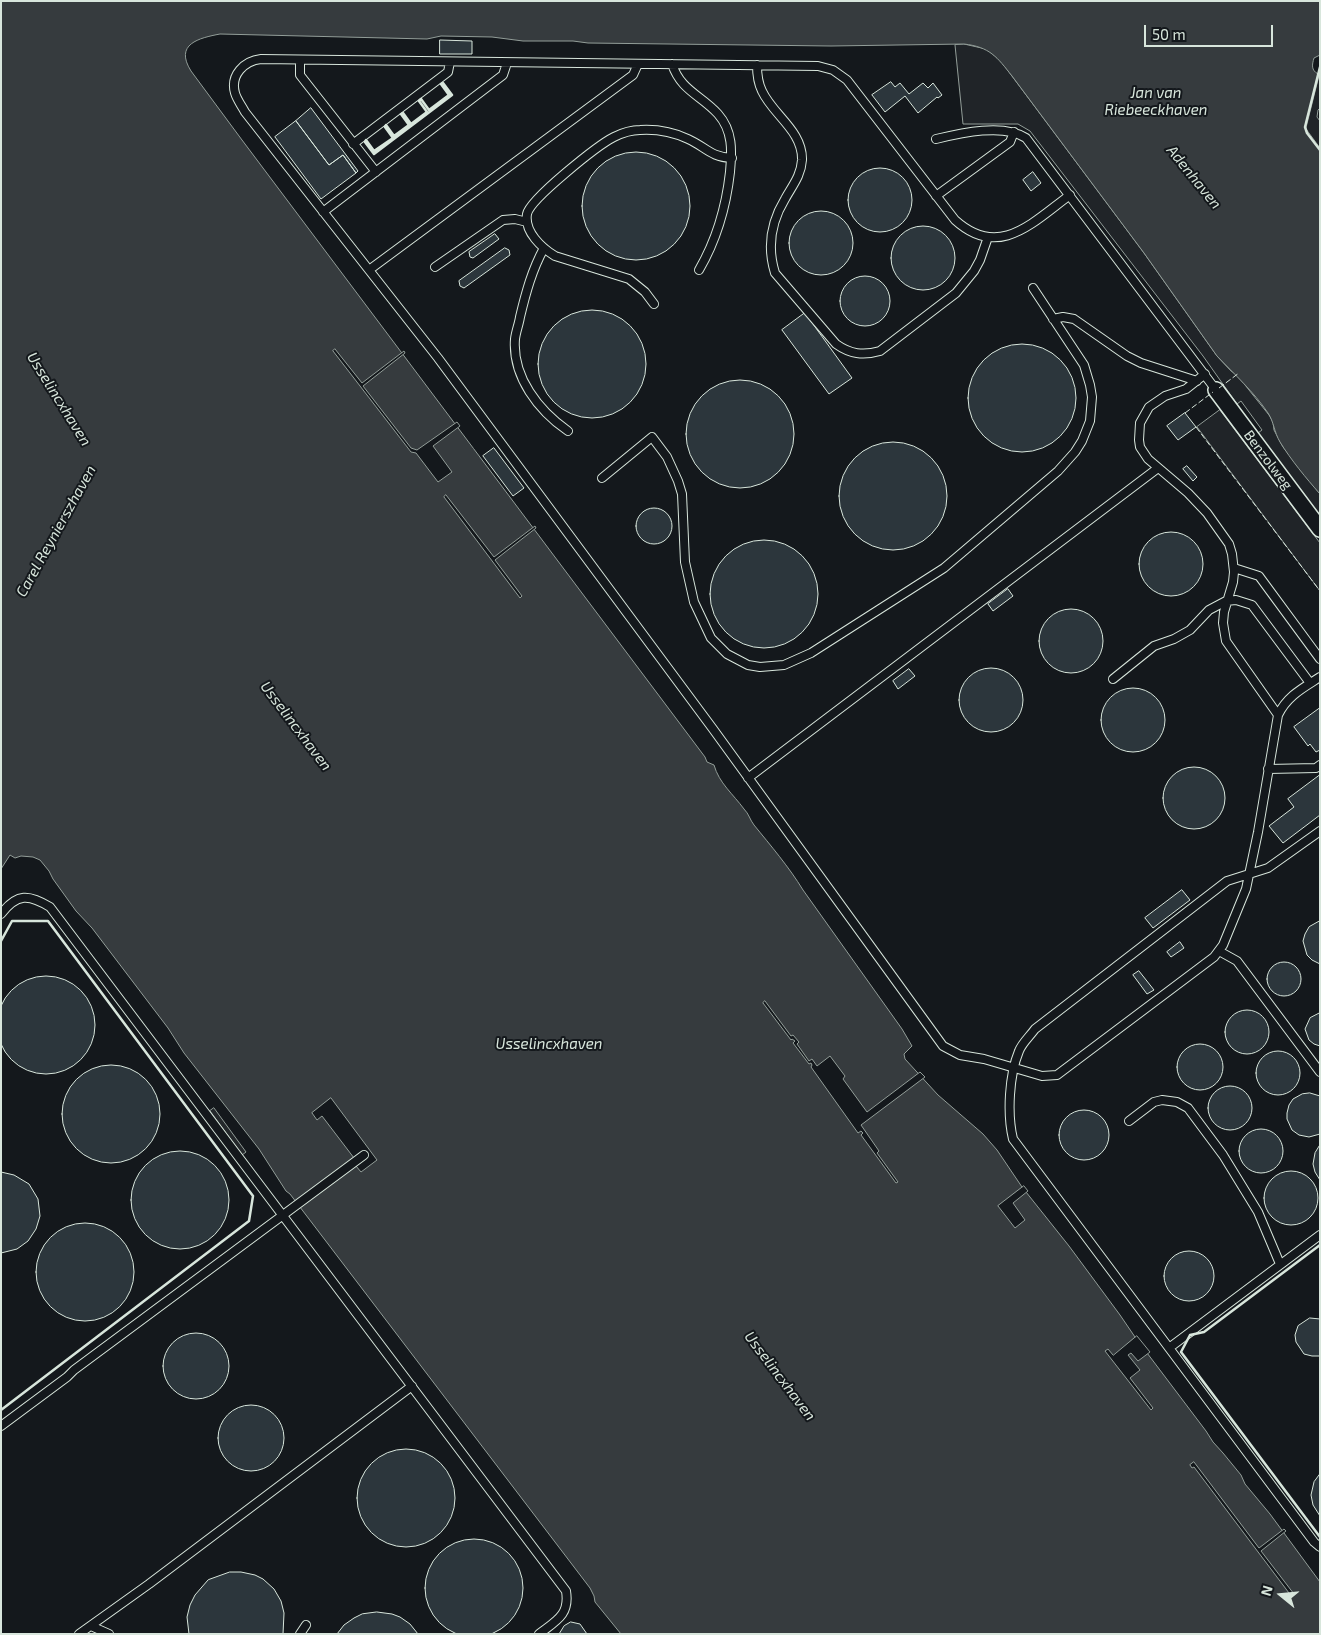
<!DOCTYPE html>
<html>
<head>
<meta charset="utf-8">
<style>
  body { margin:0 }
  #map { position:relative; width:1321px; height:1635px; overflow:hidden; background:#14181c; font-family:"Exo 2",sans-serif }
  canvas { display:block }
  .frame { position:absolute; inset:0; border:2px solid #d8e6dc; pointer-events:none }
  .north { position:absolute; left:1256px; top:1570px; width:50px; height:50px; -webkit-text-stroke:4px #14181c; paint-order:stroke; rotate:287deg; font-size:14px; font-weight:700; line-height:20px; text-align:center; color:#d8e6dc }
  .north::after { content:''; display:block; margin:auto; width:18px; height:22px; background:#d8e6dc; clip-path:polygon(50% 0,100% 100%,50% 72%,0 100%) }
  .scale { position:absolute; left:1144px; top:25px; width:129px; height:22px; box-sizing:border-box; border:2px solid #d8e6dc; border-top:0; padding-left:6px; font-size:15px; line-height:18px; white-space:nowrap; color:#d8e6dc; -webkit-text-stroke:4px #14181c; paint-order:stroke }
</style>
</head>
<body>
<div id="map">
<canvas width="1321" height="1635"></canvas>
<div class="frame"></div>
<div class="north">N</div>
<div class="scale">50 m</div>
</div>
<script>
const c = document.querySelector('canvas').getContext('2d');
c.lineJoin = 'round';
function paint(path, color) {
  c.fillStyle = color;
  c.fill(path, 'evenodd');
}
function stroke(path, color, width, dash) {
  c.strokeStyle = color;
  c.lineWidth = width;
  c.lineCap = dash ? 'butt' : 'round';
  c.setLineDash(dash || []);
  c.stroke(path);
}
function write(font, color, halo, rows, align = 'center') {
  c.font = font + ' "Exo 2",sans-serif';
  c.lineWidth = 4;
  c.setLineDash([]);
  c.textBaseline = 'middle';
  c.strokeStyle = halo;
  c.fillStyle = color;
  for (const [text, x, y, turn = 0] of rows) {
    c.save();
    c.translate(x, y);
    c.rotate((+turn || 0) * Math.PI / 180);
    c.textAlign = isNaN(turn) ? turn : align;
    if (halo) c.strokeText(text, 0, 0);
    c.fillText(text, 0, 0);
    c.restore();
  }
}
const green = new Path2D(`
  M 964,44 L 986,49 L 1000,60 L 1144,253 L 1217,356 L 1231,371 L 1237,375 L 1269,415 L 1273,422 L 1274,430 L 1283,447 L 1320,494 L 1320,513 L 1319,514 L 1258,433 L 1262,430 L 1241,401 L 1237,404 L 1203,356 L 1030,131 L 1018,124 L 963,124 L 955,45 Z
  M 1320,72 L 1320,108 L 1318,110 L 1317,117 L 1320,121 L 1320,148 L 1306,129 Z
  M 1220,410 L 1320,543 L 1320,591 L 1197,427 Z`);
const parking = new Path2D(`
  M 214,1108 L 246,1152 L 242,1155 L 210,1111 Z`);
const water = new Path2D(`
  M 1,1 L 1320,1 L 1320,55 L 1314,58 C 1312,65 1311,70 1318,74 L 1305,127 L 1307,133 L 1320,150 L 1320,494 C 1306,478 1291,460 1280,442 C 1274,432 1274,422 1268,413 C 1253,391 1235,375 1217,356 L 1144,253 L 1012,76 C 997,57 990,47 964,44 L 831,46 L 588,43 L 573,41 L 523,41 L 492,37 L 441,36 L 427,39 L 220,34 C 199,38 174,44 191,71 L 242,140 L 705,757 L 707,762 L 714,765 C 719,783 733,794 744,809 C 749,814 750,820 754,825 C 771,846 789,867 803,890 L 902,1029 L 912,1046 L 904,1054 L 905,1059 L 938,1095 L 983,1134 L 997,1150 L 1022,1187 L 1069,1246 L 1120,1315 L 1135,1337 L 1206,1431 L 1213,1442 L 1223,1453 L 1241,1475 L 1245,1484 L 1270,1514 L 1320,1582 L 1320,1634 L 621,1634 L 595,1602 L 594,1596 L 590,1588 L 290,1194 L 286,1191 L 259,1149 L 184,1053 L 168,1028 L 92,928 L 76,911 L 53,879 L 49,871 L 40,860 L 33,857 L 21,856 L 15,858 L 10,855 L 1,869 Z`);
const pier = new Path2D(`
  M 335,349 L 362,383 L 404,351 L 405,353 L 363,386 L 411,448 L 417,450 L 457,422 L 460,426 L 433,446 L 452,472 L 438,482 L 416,453 L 411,452 L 333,351 Z
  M 446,495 L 494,557 L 535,526 L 536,528 L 495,560 L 522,596 L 520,598 L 444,497 Z
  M 765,1001 L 791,1036 L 793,1035 L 799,1042 L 797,1044 L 809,1061 L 812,1059 L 817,1066 L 830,1056 L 845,1076 L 843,1079 L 867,1112 L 920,1072 L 925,1077 L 861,1125 L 879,1151 L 877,1153 L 898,1182 L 896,1183 L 861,1135 L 863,1133 L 861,1131 L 858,1133 L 811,1067 L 812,1065 L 811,1063 L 809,1064 L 793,1043 L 795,1041 L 792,1039 L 791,1040 L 763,1003 Z
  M 331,1098 L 377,1160 L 361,1172 L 356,1166 L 298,1209 L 294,1203 L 354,1158 L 322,1116 L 317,1120 L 312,1113 Z
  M 1024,1186 L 1028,1191 L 1013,1203 L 1025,1220 L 1015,1228 L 998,1206 Z
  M 1137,1336 L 1150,1352 L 1138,1361 L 1131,1353 L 1128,1355 L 1140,1370 L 1130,1378 L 1153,1408 L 1151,1410 L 1105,1351 L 1108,1349 L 1113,1355 Z
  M 1194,1462 L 1259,1548 L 1284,1529 L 1286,1531 L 1261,1551 L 1294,1594 L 1290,1597 L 1288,1594 L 1289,1593 L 1194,1467 L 1192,1468 L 1190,1465 Z`);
const building = new Path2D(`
  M 440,40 L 472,41 L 472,54 L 440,54 Z
  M 891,82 L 895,87 L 900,83 L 909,94 L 923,83 L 928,88 L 933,83 L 942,95 L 938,98 L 937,97 L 918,113 L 905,96 L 885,112 L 872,95 Z
  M 311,108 L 358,171 L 356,173 L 343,155 L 329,165 L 296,121 Z
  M 296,121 L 329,165 L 343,155 L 356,173 L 321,199 L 275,137 Z
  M582 206a54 54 0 1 1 108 0a54 54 0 1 1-108 0Z
  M848 200a32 32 0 1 1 64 0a32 32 0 1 1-64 0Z
  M 1033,172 L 1041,183 L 1031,191 L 1023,180 Z
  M789 243a32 32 0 1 1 64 0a32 32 0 1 1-64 0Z
  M891 258a32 32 0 1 1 64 0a32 32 0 1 1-64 0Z
  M 495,234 L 499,239 L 473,258 L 470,257 L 469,252 Z
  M 505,248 L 509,250 L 510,255 L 464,288 L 460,286 L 459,281 Z
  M840 301a25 25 0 1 1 50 0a25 25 0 1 1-50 0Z
  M538 364a54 54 0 1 1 108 0a54 54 0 1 1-108 0Z
  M 805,313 L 852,378 L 829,394 L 782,330 Z
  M968 398a54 54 0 1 1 108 0a54 54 0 1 1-108 0Z
  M686 434a54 54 0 1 1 108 0a54 54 0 1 1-108 0Z
  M 1185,413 L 1196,427 L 1178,440 L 1167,426 Z
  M839 496a54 54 0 1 1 108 0a54 54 0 1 1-108 0Z
  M 494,448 L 524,488 L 513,496 L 483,456 Z
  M 1187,466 L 1197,477 L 1193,481 L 1183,469 Z
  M636 526a18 18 0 1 1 36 0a18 18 0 1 1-36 0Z
  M1139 564a32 32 0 1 1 64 0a32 32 0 1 1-64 0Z
  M710 594a54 54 0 1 1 108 0a54 54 0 1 1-108 0Z
  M 1008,589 L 1013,596 L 993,611 L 988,604 Z
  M1039 641a32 32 0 1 1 64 0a32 32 0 1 1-64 0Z
  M959 700a32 32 0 1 1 64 0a32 32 0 1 1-64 0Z
  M 909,669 L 915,676 L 898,689 L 893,681 Z
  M1101 720a32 32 0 1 1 64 0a32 32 0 1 1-64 0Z
  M 1320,708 L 1320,750 L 1316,752 L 1310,744 L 1308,746 L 1294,727 Z
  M1163 798a31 31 0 1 1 62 0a31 31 0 1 1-62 0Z
  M 1320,775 L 1320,815 L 1283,843 L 1269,826 L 1294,807 L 1288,799 Z
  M 1182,890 L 1190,900 L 1153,928 L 1145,918 Z
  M 1320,921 L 1320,964 L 1312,960 L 1307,955 L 1303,941 L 1305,934 L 1309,927 Z
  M 1180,942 L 1184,948 L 1171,957 L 1167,952 Z
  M1267 979a17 17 0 1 1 34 0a17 17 0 1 1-34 0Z
  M 1139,971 L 1154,990 L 1147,994 L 1133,975 Z
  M-3 1025a49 49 0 1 1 98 0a49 49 0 1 1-98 0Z
  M1225 1032a22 22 0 1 1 44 0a22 22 0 1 1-44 0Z
  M 1320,1013 L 1320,1046 L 1314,1044 L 1309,1040 L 1305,1029 L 1310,1018 Z
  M1177 1067a23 23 0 1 1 46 0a23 23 0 1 1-46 0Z
  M1256 1073a22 22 0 1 1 44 0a22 22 0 1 1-44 0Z
  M62 1114a49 49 0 1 1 98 0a49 49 0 1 1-98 0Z
  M1208 1108a22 22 0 1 1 44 0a22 22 0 1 1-44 0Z
  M 1310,1093 L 1320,1096 L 1320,1134 L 1309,1137 L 1299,1135 L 1292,1130 L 1287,1119 L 1287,1113 L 1289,1105 L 1293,1099 L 1302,1094 Z
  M1059 1135a25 25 0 1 1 50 0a25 25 0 1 1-50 0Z
  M1239 1151a22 22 0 1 1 44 0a22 22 0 1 1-44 0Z
  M 1320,1145 L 1320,1180 L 1315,1172 L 1313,1164 L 1315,1153 Z
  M131 1200a49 49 0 1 1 98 0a49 49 0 1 1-98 0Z
  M1264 1198a27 27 0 1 1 54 0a27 27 0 1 1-54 0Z
  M 1,1172 L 14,1175 L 29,1184 L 38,1199 L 40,1216 L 36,1229 L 28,1241 L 17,1249 L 1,1253 Z
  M36 1272a49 49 0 1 1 98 0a49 49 0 1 1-98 0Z
  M1164 1276a25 25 0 1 1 50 0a25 25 0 1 1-50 0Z
  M 1310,1318 L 1320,1319 L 1320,1356 L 1312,1356 L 1304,1354 L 1296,1342 L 1295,1335 L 1298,1326 Z
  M163 1366a33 33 0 1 1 66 0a33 33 0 1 1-66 0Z
  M218 1438a33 33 0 1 1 66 0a33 33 0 1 1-66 0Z
  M357 1498a49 49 0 1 1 98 0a49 49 0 1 1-98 0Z
  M 1320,1474 L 1320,1516 L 1313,1505 L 1311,1495 L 1314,1482 Z
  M425 1588a49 49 0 1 1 98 0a49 49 0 1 1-98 0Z
  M 230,1572 L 241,1572 L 255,1575 L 263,1579 L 274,1589 L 281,1601 L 284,1613 L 283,1634 L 189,1634 L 187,1617 L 190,1605 L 195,1595 L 208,1580 Z
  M 377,1612 L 392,1614 L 400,1617 L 410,1624 L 418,1634 L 337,1634 L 344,1625 L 354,1618 L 362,1614 Z
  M 571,1622 L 580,1624 L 587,1634 L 559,1634 L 564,1626 Z`);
const service = new Path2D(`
  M 300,60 L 300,75 L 376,172
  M 672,64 C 681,91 701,95 718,114 C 733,131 732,151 730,172 C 726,208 717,239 699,270
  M 757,65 C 757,74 758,83 762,91 C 773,115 803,131 802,160 C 801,176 792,186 785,199 C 771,222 767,247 775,273 L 836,344 C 850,354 863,356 880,351 L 956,293 L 974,271 L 980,260 L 988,237
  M 936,139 C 961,133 1004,123 1026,138 L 1216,390
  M 353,144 L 448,72 L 450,62
  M 1070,195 C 1033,222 999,260 955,220 L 847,80 L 833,70 L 818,66 L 261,59 C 244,61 230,75 235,93 C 237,100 242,106 245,112 L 438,358 L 713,729 L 943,1046 L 960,1055 L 984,1059 L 1042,1076 L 1057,1075 L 1214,957 L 1223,945 L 1246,889 L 1258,832 L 1278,715 C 1287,696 1303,688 1320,677
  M 936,196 L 1010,142 L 1014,132
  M 323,212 L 503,75 L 507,63
  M 544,248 C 532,270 526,292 520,317 C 519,324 516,331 515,339 C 512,377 539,411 568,431
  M 435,267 L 503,220 L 515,219 L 527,222
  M 369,270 L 633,75 L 638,64
  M 654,304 L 645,292 L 629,279 L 555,256 C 542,248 524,232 527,214 C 530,199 598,145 614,137 C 622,133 631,130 640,130 C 656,129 673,132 688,139 C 706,147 710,157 732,158
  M 1053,319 L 1063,317 L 1074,319 L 1127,356 L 1141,363 L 1197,381
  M 1205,374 L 1186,389 L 1165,396 L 1149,407 L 1140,423 L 1139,440 L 1140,447 L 1148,459 L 1188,493 L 1207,513 L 1229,544 L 1232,554 L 1234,572 L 1233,582 L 1224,612 L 1223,623 L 1226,641 L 1278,715
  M 602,478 L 652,437 L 667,457 L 678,481 L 682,494 L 685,562 L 694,602 L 711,638 L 727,654 L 748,665 L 760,667 L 784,665 L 811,653 L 944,568 L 1058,471 L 1075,452 L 1082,441 L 1090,421 L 1092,397 L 1090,385 L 1084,365 L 1033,288
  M 1234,568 L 1259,576 L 1320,659
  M 1113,679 L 1154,646 L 1174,639 L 1190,630 L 1209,610 L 1226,601 L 1236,600 L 1252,605 L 1310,683
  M 1268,769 L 1316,768 L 1320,765
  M 748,778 L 1158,468
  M 1320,831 L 1268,868 L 1227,881 L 1035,1029 C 1030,1036 1022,1043 1019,1051 C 1009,1075 1007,1114 1013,1139 L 1314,1542 L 1320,1547
  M 1,914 C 17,893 29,894 50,907 L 566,1591 C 570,1615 556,1621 539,1634
  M 1219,951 L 1237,961 L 1320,1072
  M 1129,1121 L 1154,1102 L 1162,1100 L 1177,1102 L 1188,1108 L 1223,1155 L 1258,1212 L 1280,1264
  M 1169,1348 L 1320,1235
  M 1,1426 L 67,1377 L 74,1370 L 364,1155
  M 91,1626 L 109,1634
  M 79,1634 L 149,1584 L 412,1386
  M 300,1634 L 306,1625`);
const minor = new Path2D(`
  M 1216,390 L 1320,529`);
const fence = new Path2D(`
  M 1219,388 L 1239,373
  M 1185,413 L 1213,392
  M 1196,427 L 1320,591`);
const wall = new Path2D(`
  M 1320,67 L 1305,127 L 1307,133 L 1320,150
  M 443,83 L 452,95 L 374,154 L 365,142 L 366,140 L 374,151 L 393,138 L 385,127 L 386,125 L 394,136 L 409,125 L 401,114 L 403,113 L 411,124 L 427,112 L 419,101 L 421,99 L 429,110 L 449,95 L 441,84 Z
  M 1,941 L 12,921 L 48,921 L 253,1196 L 249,1221 L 1,1410
  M 1320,1245 L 1204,1332 L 1190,1335 L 1181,1352 L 1320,1537`);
const streetNames = [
  ["Benzolweg",1268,460,53]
];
const waterNames = [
  ["Jan van",1156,93],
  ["Riebeeckhaven",1156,110],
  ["Adenhaven",1194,177,51],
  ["Usselincxhaven",59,399,58],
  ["Carel Reynierszhaven",56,531,-61],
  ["Usselincxhaven",296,726,53],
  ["Usselincxhaven",549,1044],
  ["Usselincxhaven",780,1376,53]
];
paint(green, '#202428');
stroke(green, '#939e99', 1);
paint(parking, '#24282b');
stroke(parking, '#939e99', 1);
paint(water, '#363b3e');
stroke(water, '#939e99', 1);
paint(pier, '#14181c');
stroke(pier, '#939e99', 1);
paint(building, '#2c363c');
stroke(building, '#d8e6dc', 1);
stroke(service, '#d8e6dc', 10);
stroke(minor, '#d8e6dc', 18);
stroke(service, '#14181c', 8);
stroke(minor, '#14181c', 15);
stroke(fence, '#d8e6dc', 1, [6, 2.5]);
stroke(wall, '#d8e6dc', 2.5);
write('14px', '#d8e6dc', '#14181c', streetNames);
write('italic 15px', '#d8e6dc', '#14181c', waterNames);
</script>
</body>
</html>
